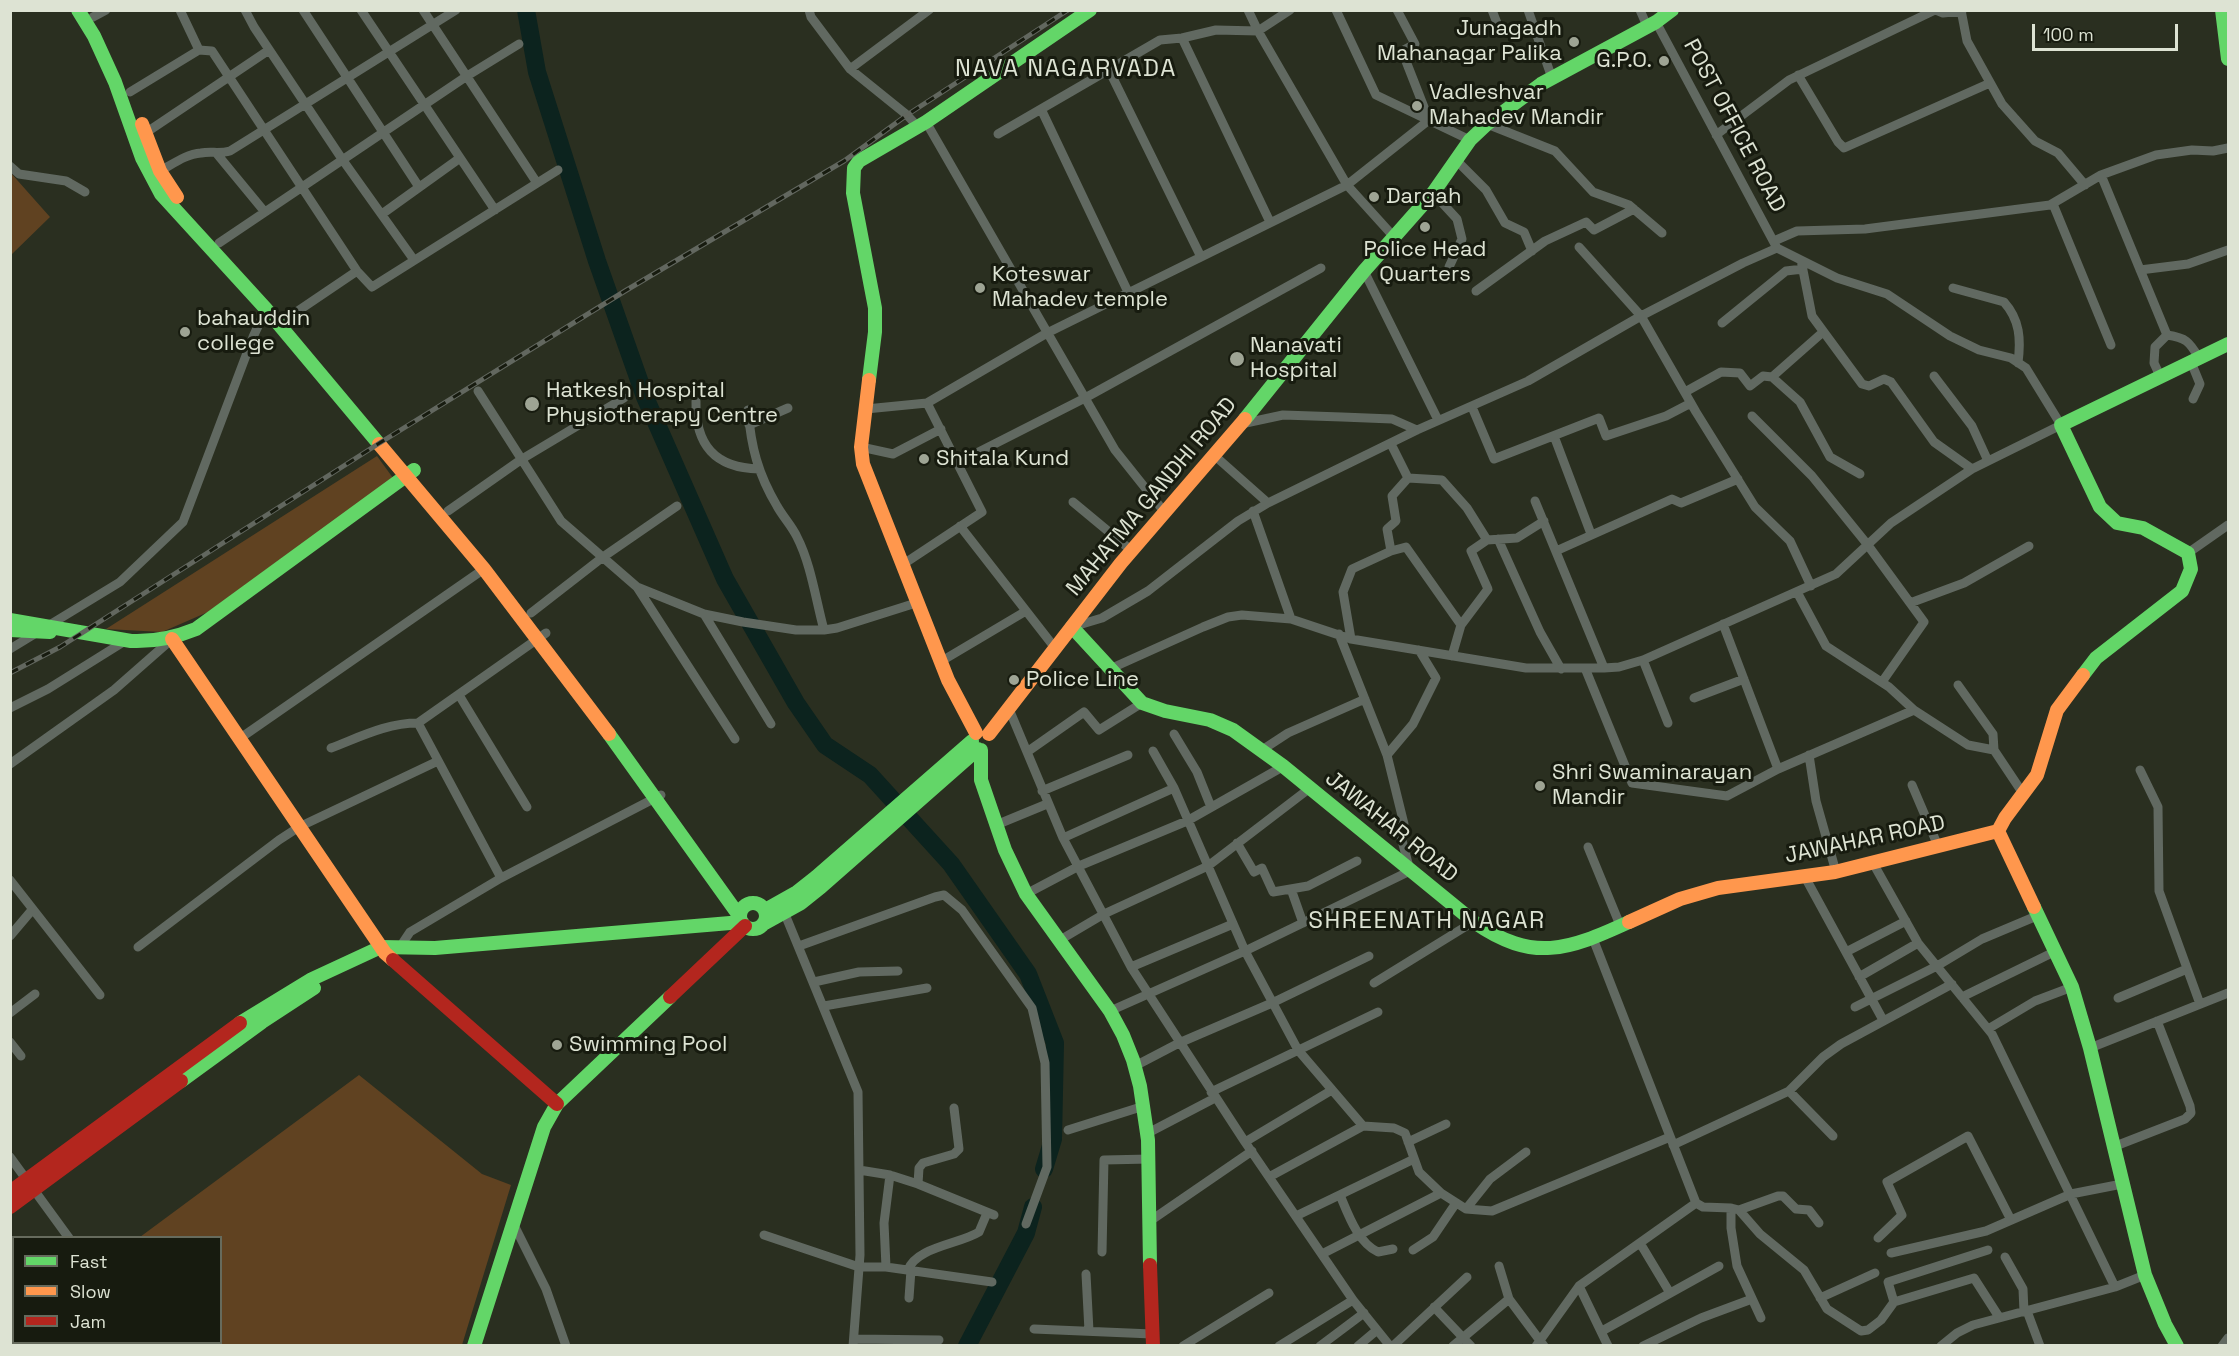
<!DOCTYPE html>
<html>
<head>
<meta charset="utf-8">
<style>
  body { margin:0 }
  #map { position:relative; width:2239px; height:1356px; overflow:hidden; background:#2a2f20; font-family:"Space Grotesk",sans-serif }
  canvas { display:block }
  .frame { position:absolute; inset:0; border:12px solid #dde3d3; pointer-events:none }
  .legend { position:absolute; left:12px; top:1236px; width:210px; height:108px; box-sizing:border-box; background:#171b0f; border:2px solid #666b5d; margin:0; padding:8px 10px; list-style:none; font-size:18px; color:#dde3d3 }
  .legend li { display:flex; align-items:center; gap:12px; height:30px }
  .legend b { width:30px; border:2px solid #666b5d }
  .scale { position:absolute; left:2032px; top:24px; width:146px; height:27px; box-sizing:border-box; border:3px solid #dde3d3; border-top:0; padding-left:8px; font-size:18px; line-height:21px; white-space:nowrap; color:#dde3d3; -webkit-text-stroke:4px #171b0f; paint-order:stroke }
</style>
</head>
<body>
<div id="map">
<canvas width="2239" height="1356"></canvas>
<div class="frame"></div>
<ul class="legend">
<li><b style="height:8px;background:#63d668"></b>Fast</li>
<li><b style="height:8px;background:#ff974d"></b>Slow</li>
<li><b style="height:8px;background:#b3261e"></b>Jam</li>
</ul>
<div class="scale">100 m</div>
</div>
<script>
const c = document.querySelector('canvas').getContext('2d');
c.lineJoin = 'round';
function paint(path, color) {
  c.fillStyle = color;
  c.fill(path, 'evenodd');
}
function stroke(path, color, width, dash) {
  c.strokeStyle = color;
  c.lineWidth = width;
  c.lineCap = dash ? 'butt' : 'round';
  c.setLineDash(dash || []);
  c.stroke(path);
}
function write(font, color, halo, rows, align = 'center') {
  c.font = font + ' "Space Grotesk",sans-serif';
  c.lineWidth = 6;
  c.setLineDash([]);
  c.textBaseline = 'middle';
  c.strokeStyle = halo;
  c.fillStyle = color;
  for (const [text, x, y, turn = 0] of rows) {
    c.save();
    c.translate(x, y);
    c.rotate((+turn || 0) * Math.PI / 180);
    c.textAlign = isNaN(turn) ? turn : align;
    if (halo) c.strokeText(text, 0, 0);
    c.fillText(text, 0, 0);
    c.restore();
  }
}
const green = new Path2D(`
  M 10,172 L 50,217 L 11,255 L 10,255 Z
  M 377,456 L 393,478 L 208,612 L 162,632 L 106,629 Z
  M 359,1075 L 482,1174 L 511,1185 L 462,1345 L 161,1345 L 158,1343 L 220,1342 L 220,1238 L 140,1237 Z`);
const river = new Path2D(`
  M 526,10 L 537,72 L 597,261 L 645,397 L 725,579 L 796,703 L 825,745 L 870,775 L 951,864 L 1028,974 L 1055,1043 L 1053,1139 L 1044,1169
  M 967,1346 L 1026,1233 L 1033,1207`);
const street = new Path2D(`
  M 180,10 L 199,50 L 212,51 L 357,271 L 372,287 L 558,170
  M 245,10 L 254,27 L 342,159 L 414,260
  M 303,10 L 419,187
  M 361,10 L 495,210
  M 423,10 L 537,183
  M 809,10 L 811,17 L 850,69 L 907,115 L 918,127
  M 1248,10 L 1258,31 L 1347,185 L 1394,237
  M 1336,10 L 1376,95 L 1470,140
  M 1492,10 L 1497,23
  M 1528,10 L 1552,78
  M 1640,10 L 1647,26
  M 1936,10 L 1943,13 L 1962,11
  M 1961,10 L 1967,41 L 2002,104 L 2035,141 L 2058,153 L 2085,185
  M 93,17 L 106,10
  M 1656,22 L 1776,246
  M 1182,38 L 1270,222
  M 850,69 L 929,10
  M 1109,70 L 1201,257
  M 1798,75 L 1838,142 L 1844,148 L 1990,83
  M 130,92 L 199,50
  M 1041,109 L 1128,292
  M 926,122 L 1115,450 L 1166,514
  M 1487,124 L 1555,151 L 1593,192 L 1629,205 L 1662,233
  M 144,134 L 269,50
  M 998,134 L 1160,40 L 1182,38 L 1216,30 L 1258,31 L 1290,10
  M 1716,135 L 1789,80 L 1935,10
  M 217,154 L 264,211
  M 1456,160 L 1486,190 L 1505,223 L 1524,232 L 1532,251
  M 10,166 L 19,174 L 66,181 L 85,192
  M 160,171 C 173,164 186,154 201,153 C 211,151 219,154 230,151 L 456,10
  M 2101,175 L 2167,335
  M 1433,193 L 1457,219 L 1462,239 L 1449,267
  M 2053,204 L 2111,345
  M 382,214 L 460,158
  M 1774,241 L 1797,231 L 1865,229 L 2050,205 L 2101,175 L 2156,155 L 2192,150 L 2213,151 L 2228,148
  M 219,243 L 467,76 L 519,44
  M 1579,247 L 1641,316 L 1696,412 L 1755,507 L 1790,541 L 1811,586
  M 1801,260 L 1812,316 L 1862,384 L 1869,386 L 1884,379 L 1891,382 L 1934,442 L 1972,469
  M 2140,270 L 2188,264 L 2228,250
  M 1364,271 L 1438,420
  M 1953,288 L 2004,302 C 2020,320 2021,339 2018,363
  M 1476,291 L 1545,241 L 1586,222 L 1594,230 L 1634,209
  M 286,319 L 357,271
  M 1722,323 L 1786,271 L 1803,269
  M 2167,335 C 2186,338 2189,341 2199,358
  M 2191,362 L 2200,384 L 2193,399
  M 1934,376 L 1972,426 L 1988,461
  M 2160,376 L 2154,363 L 2155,347 L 2167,335
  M 1772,377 L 1800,402 L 1830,457 L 1860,474
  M 478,391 L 561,521 L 637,587 L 704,614 L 743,622 L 796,630 L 824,630 L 837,628 L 916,603
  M 1685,392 L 1721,372 L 1740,373 L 1750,386 L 1763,376 L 1772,377 L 1823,332
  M 696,401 C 695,445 715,468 759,469
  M 1472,407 L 1494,459 L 1599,418 L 1606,436 L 1666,416 L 1691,403
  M 866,409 L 927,403 L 1047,333 L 1347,185 L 1429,120 L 1402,51 L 1415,44 L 1397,10
  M 748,410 C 751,447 758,474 777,506 C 783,517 792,526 797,537 C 811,564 816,601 824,630
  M 1752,416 L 1812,476 L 1867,544 L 1924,622 L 1882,682
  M 1241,424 L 1283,415 L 1342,417 L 1392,419 L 1417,430
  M 749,425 L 788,408
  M 1554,436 L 1591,534
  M 861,447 L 893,454 L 941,429
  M 1215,456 L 1268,503
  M 957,463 L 1085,398 L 1321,268
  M 1408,478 L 1442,480 L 1467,508 L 1487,540 L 1517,538 L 1544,521
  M 1535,501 L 1604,668
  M 1073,502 L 1132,551
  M 448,511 L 522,459 L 624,398
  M 1253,511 L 1291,619
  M 960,526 L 1055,648
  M 1498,539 L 1540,632 L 1561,669
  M 1391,551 L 1406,547 L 1461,625 L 1452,656
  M 1556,551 L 1672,499 L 1681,503 L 1738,479
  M 2188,553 L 2228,525
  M 902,565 L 982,512 L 927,403
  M 637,587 L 735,739
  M 1797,592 L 1826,646 L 1889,687 L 1914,710 L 1968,745 L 1994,750 L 2024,795
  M 1910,603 L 1964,583 L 2029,546
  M 531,613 L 603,557 L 677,506
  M 704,614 L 771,724
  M 1723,624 L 1778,769
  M 1461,625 L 1488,589 L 1471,551 L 1487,540
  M 1072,627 L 1102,618 L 1148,591 L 1238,521 L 1268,503 L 1417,430 L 1528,381 L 1641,316 L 1743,263 L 1777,248 L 1837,278 L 1887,294 L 1950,336 L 1979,350 L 2011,358 L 2026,368 L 2061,425 L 1972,469 L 1891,523 L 1836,574 L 1643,660 L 1619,667 L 1604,668 L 1526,668 L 1351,639 L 1291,619 L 1242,615 L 1228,617 L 1203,627 L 1112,668
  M 1351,639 L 1343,592 L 1352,569 L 1391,551 L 1387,529 L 1396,521 L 1392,496 L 1408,478 L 1391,444
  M 10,649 L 120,582 L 183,522 L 253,337 L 266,309
  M 1643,660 L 1668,723
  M 940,662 L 1026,611
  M 1585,668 L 1632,783 L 1727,796 L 1778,769 L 1914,710
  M 1958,685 L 1993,734 L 1994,750
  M 459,695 L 527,807
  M 1694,698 L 1744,679
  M 10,708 L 48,689 L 125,641
  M 1009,709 L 1063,838 L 1131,967 L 1245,1142 L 1353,1300 L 1390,1346
  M 418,723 L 501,878
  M 1174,734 L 1197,772 L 1211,807
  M 239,739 L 484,569
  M 331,748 C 360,737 387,723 418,723 L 546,633
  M 1262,750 L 1288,733 L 1365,699
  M 1153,751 L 1174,788 L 1245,951 L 1298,1050 L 1363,1126 L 1394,1128 L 1405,1133 L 1419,1172 L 1441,1193 L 1466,1209 L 1492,1211 L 1670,1137
  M 1027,752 L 1084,712 L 1099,730 L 1142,703
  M 1387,755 L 1413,724 L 1436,678 L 1419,650
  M 1809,755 L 1816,801 L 1836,872
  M 10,764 L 114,690 L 172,639
  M 2140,770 L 2158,807 L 2159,891 L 2200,1004
  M 1912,785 L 1938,846
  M 1042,791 L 1128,755
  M 996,825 L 1047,804
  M 1063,838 L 1174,788
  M 1237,843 L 1254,872 L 1262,868 L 1273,892 L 1308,886 L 1357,861
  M 1588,847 L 1620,925
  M 1873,863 L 1918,943 L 1992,1034 L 2115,1287
  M 1805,877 L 1883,1020
  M 10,880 L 100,995
  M 1291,889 L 1303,923
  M 1026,894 L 1079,866 L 1187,821 L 1284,766
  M 782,907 L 858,1092 L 860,1255 L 853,1346
  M 10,936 L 32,910
  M 1592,936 L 1696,1203 L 1703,1207 L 1731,1208 L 1739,1210 L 1760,1234 L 1804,1270 L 1827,1309 L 1861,1331 L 1868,1330 L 1881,1320 L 1894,1302 L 1974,1278 L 1999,1317
  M 1060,940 L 1104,914 L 1208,866 L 1310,788
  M 799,946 L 935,897 L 944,895 L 962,910 L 1032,1008 L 1045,1063 L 1047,1167 L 1026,1224
  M 138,947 L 279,840 L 299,827 L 438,761
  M 400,947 L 410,932 L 501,878 L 661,795
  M 1846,952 L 1906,921
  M 1131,967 L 1233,924
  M 1859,977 L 1918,943
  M 814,982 L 859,972 L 898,971
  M 1374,983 L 1473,922
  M 1962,997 L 2056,951
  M 2118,998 L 2187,969
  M 824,1006 L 927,988
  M 1855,1007 L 1937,966 L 1982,939 L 2039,915
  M 1110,1011 L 1245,951 L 1410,871 L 1399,829 L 1404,824 L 1387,755 L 1339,634
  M 10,1013 L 35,994
  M 1988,1029 L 2035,1001 L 2072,987
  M 10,1042 L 21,1056
  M 2090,1048 L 2228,993
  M 1135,1066 L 1179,1043 L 1272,1003 L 1369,956
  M 1789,1091 L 1833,1136
  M 1211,1092 L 1378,1012
  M 1068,1130 L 1144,1106
  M 1148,1133 L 1215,1098
  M 1245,1142 L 1332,1090
  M 1408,1142 L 1446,1124
  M 1673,1145 L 1789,1091 L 1823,1057 L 1841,1044 L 1952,984
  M 2113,1147 L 2185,1119 L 2191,1113 L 2190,1106 L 2157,1021
  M 10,1157 L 69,1238
  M 859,1170 L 890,1175 L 918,1184 L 994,1215
  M 1269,1177 L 1363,1126
  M 918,1184 L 919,1168 L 923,1163 L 954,1154 L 959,1149 L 954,1108
  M 1340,1195 C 1348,1214 1358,1243 1378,1252 L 1393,1249
  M 1731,1208 L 1731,1228 L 1737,1266 L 1761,1318
  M 1466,1209 L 1490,1179 L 1526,1152
  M 1739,1210 L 1778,1196 L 1783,1196 L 1796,1209 L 1809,1210 L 1819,1223
  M 1296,1216 L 1414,1159
  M 1150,1221 L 1252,1151
  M 513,1223 L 546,1289 L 566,1346
  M 764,1235 L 859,1267 L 886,1267 L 992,1282
  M 1878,1238 L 1902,1215 L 1887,1182 L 1968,1136 L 2011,1220
  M 1640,1243 L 1670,1293
  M 1413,1250 L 1433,1237 L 1456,1203
  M 1102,1252 L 1104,1160 L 1150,1159
  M 1891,1253 L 1986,1231 L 2071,1194 L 2122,1184
  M 1322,1254 L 1441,1193
  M 2005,1257 L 2023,1289 L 2024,1312
  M 1499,1266 L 1509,1299 L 1544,1346
  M 886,1267 L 884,1223 L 890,1175
  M 908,1270 C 916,1247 960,1244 979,1232 L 987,1213
  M 1086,1274 L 1089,1331
  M 1579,1286 L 1608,1346
  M 909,1298 L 911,1270
  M 1820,1298 L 1875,1273
  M 1894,1302 L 1888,1282 L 1988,1250
  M 1434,1307 L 1471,1346
  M 2027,1311 L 2040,1346
  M 1034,1329 L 1152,1334
  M 1602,1331 L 1719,1266
  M 854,1339 L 939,1340
  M 142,1342 L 145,1346
  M 1183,1346 L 1269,1293
  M 1279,1346 L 1353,1300
  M 1320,1346 L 1364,1313
  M 1358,1346 L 1377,1330
  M 1393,1346 L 1467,1277
  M 1453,1346 L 1509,1299
  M 1536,1346 L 1579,1286 L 1696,1203
  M 1643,1346 L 1701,1318 L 1752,1299
  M 1941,1346 L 1957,1333 L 1973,1325 L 2115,1287 L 2145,1275
  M 2222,1346 L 2228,1338`);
const fast = new Path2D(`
  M 78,10 L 94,36 L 115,82 L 142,158 L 161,194 L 266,309 L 379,444
  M 2222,10 L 2228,59
  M 869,380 L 875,332 L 875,308 L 853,193 L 854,168 L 859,161 L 926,122 L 1090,10
  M 1245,419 L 1364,271 L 1433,193 L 1470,140 L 1487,124 L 1541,84 L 1656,22 L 1672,10
  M 10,620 L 131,641 C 155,642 174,638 196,629 L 414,470
  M 1072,627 L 1142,703 L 1165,711 L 1210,720 L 1233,730 L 1283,766 L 1474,922 C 1533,963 1568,950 1629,922
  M 10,630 L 50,632
  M 2083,675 L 2096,658 L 2182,591 L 2191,569 L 2188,553 L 2143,528 L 2117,523 L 2100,507 L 2061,425 L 2228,344
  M 609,734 L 740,917
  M 981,750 L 981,780 L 1005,850 L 1026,894 L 1110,1011 L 1123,1035 L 1133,1060 L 1140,1086 L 1148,1140 L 1150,1265
  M740 916a13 13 0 1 1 26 0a13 13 0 1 1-26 0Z
  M 2034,907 L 2072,987 L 2090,1048 L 2145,1275 L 2165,1324 L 2177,1346
  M 765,910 L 797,892 L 816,877 L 972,741
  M 763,924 L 801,903 L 821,887 L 978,749
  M 240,1023 L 312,979 L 381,947 L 435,948 L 742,922
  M 181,1081 L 262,1022 L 314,988
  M 474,1346 L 544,1127 L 557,1104 L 670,997`);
const slow = new Path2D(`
  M 142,124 L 160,171 L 177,197
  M 869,380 L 861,447 L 863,464 L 948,680 L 976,733
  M 379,444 L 484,569 L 609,734
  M 172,639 L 385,953 L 393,960
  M 989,734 L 1121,563 L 1245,419
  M 2034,907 L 1998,831 L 2005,818 L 2037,775 L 2057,710 L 2083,675
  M 1629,922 L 1680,899 L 1718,888 L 1835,872 L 1998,831`);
const jam = new Path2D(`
  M 393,960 L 557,1104
  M 670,997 L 745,926
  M 10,1192 L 240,1023
  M 10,1207 L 181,1081
  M 1150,1265 L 1153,1346`);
const rail = new Path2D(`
  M 10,673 L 60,647 L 378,444 L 625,291 L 844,161 L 907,115 L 1068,10`);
const markers = [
  [1574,42,6,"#9ea494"],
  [1664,61,6,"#9ea494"],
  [1417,106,6,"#9ea494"],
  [1374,197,6,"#9ea494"],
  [1425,227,6,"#9ea494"],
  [980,288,6,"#9ea494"],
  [185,332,6,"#9ea494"],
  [1237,359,8,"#9ea494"],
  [532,404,8,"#9ea494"],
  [924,459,6,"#9ea494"],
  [1014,680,6,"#9ea494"],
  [1540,786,6,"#9ea494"],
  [557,1045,6,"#9ea494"]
];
const poiNames = [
  ["Junagadh",1562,29,"right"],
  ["Mahanagar Palika",1562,54,"right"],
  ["G.P.O.",1652,61,"right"],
  ["Vadleshvar",1429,93],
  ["Mahadev Mandir",1429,118],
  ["Dargah",1386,197],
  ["Police Head",1425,250,"center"],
  ["Quarters",1425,275,"center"],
  ["Koteswar",992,275],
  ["Mahadev temple",992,300],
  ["bahauddin",197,319],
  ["college",197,344],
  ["Nanavati",1250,346],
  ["Hospital",1250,371],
  ["Hatkesh Hospital",546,391],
  ["Physiotherapy Centre",546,416],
  ["Shitala Kund",936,459],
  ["Police Line",1026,680],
  ["Shri Swaminarayan",1552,773],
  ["Mandir",1552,798],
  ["Swimming Pool",569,1045]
];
const streetNames = [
  ["POST OFFICE ROAD",1734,126,62],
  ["MAHATMA GANDHI ROAD",1152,497,-50],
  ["JAWAHAR ROAD",1391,827,39],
  ["JAWAHAR ROAD",1865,840,-12]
];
const neighbourhoodNames = [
  ["NAVA NAGARVADA",1066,69],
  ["SHREENATH NAGAR",1427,921]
];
paint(green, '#604221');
stroke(river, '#0c231e', 18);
stroke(street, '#616961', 9);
stroke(fast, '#63d668', 14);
stroke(slow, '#ff974d', 14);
stroke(jam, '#b3261e', 14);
stroke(rail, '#62675f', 5);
stroke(rail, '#171b0f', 3, [9]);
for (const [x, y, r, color] of markers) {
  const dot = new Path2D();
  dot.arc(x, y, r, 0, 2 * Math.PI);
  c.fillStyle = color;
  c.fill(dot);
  stroke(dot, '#171b0f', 2);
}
write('22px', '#dde3d3', '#171b0f', poiNames, 'left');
write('22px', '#dde3d3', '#171b0f', streetNames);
c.letterSpacing = '1.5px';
write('24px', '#dde3d3', '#171b0f', neighbourhoodNames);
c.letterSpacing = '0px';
</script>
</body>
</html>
